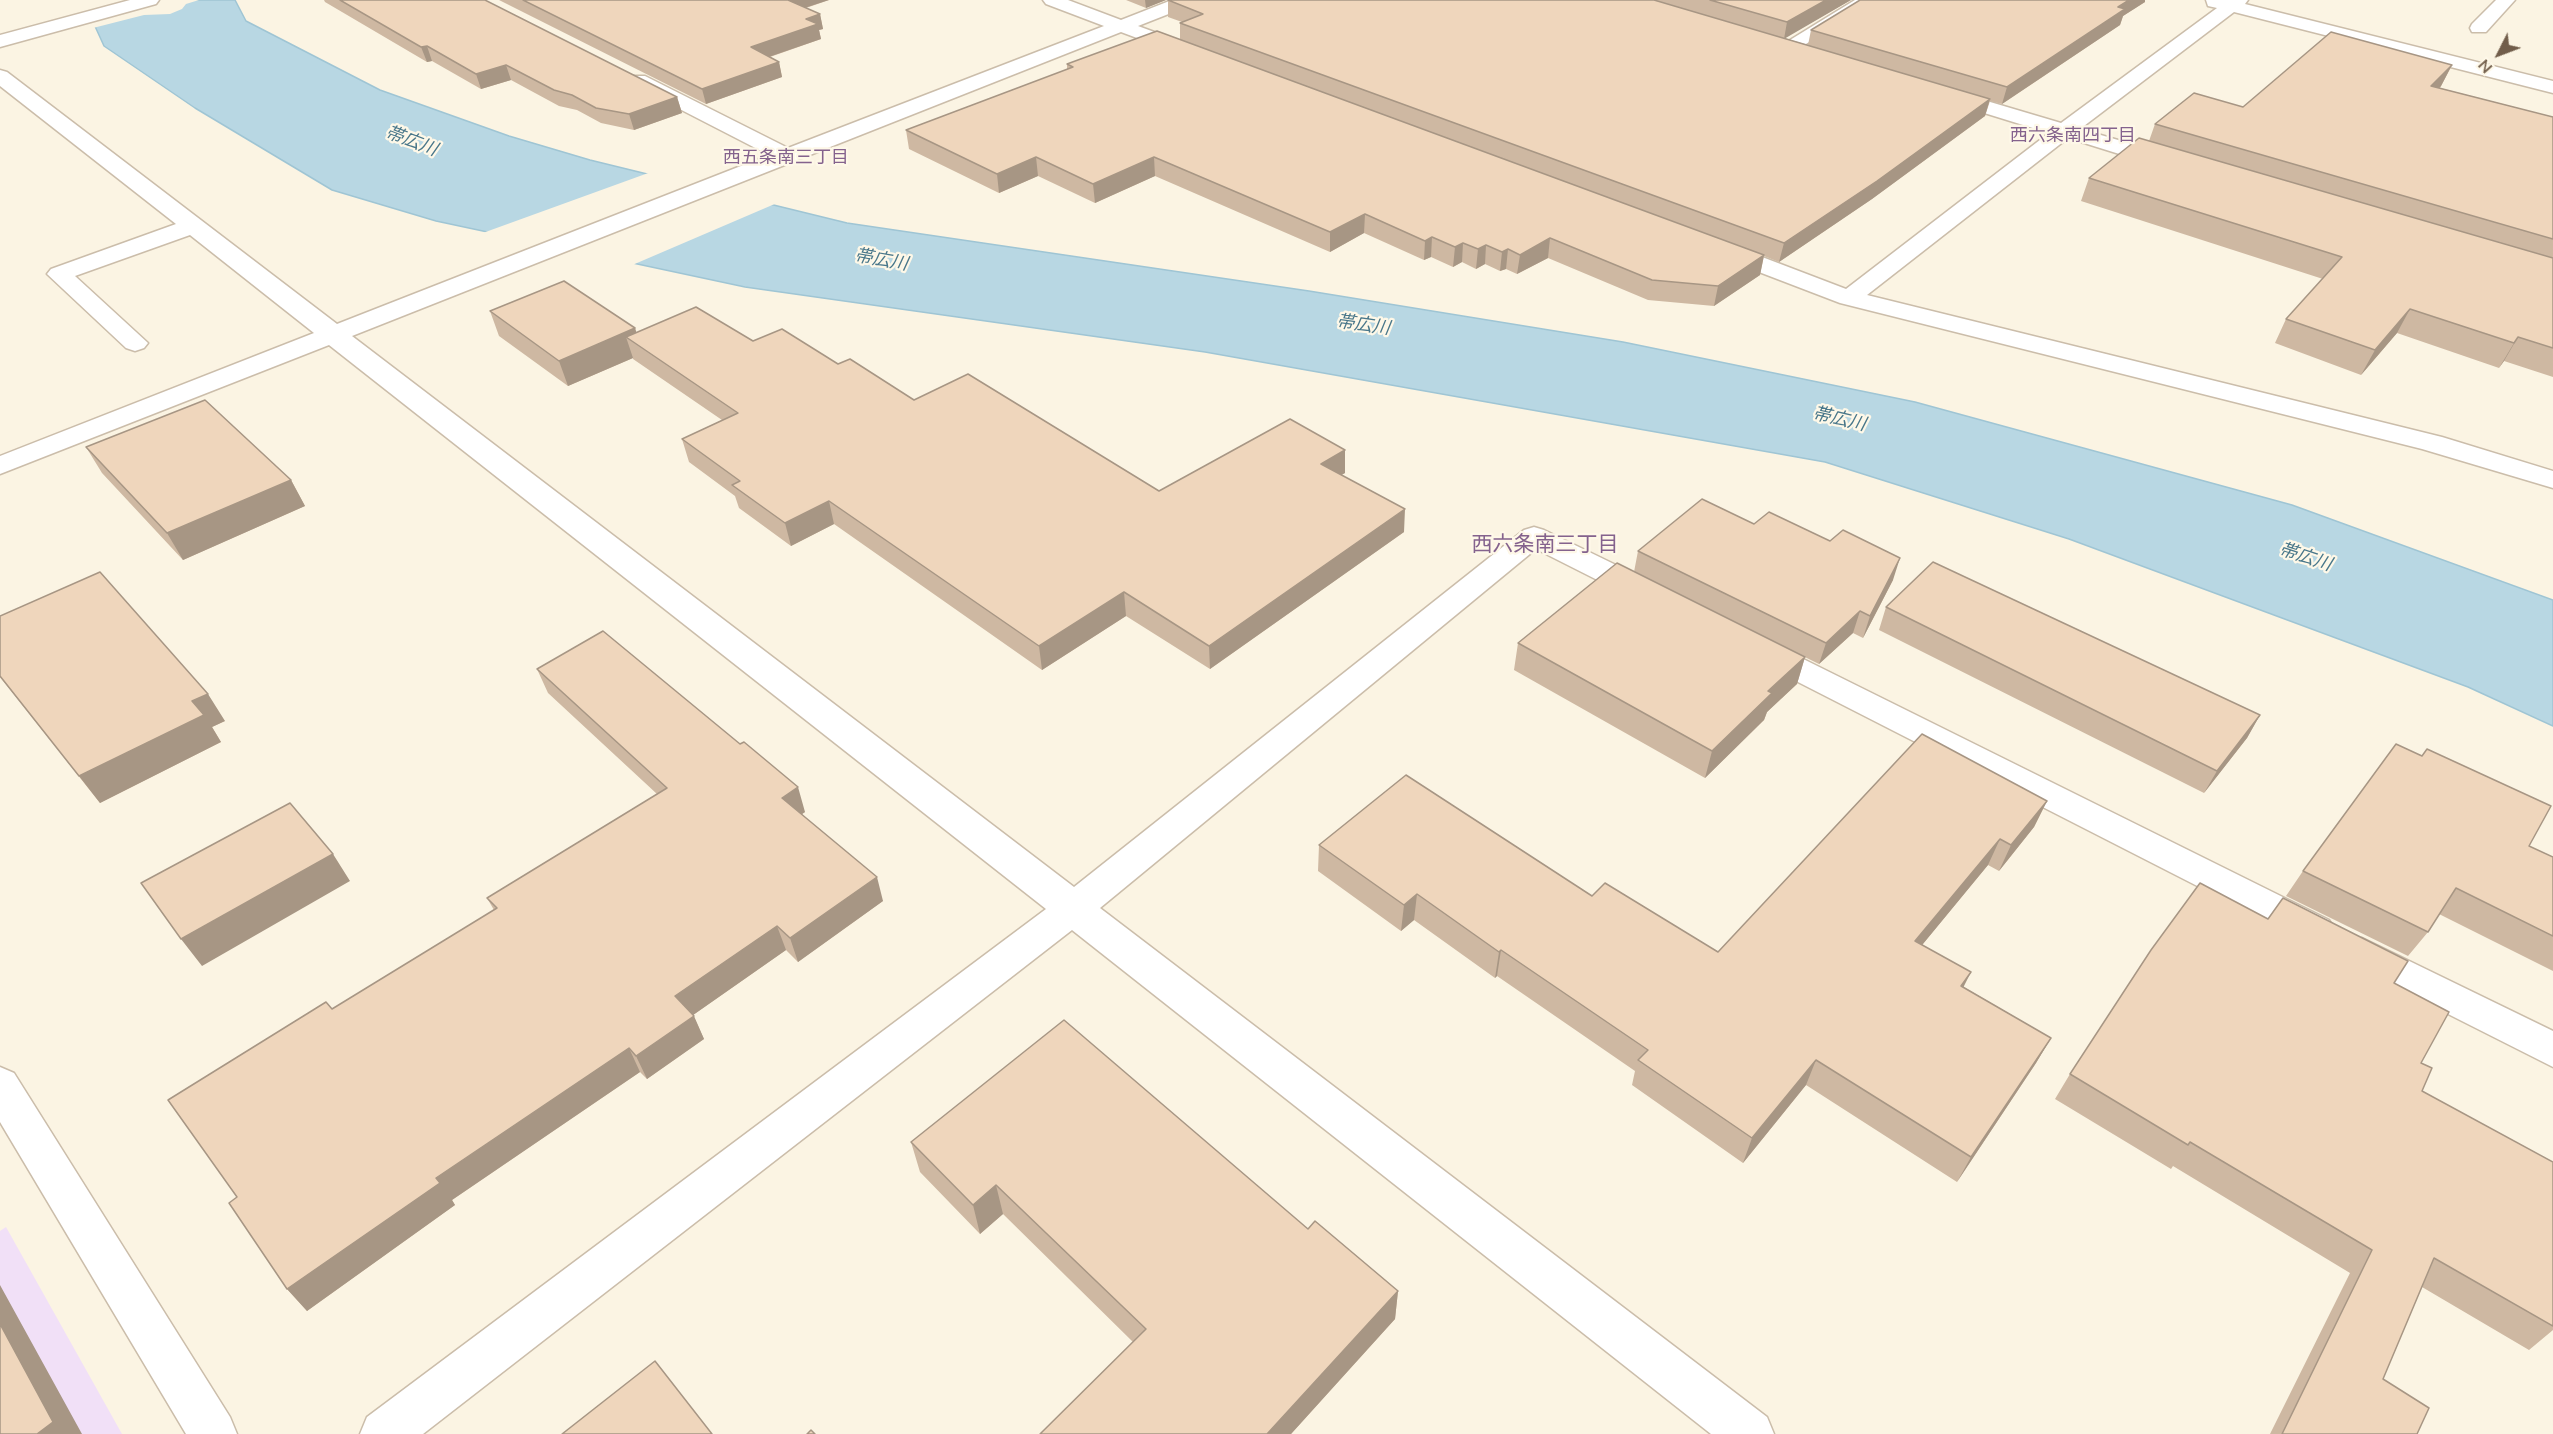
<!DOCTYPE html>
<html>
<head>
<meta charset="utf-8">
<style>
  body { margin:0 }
  #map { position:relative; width:2553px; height:1434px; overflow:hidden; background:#fbf4e3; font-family:"Nunito Sans",sans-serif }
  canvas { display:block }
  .north { position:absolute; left:2469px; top:24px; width:60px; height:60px; -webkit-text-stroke:4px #fef8e8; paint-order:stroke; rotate:228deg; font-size:16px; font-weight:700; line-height:24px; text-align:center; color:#715d4a }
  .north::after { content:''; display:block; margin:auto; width:21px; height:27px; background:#715d4a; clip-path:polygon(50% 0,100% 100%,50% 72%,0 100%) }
</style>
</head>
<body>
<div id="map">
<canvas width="2553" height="1434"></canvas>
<div class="north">N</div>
</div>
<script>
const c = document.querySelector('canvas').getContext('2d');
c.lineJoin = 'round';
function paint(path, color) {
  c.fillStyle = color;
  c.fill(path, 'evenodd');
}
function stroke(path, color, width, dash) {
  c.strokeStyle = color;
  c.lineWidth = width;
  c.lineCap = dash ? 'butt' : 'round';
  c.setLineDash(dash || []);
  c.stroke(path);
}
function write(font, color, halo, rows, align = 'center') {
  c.font = font + ' "Nunito Sans","Noto Sans JP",sans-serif';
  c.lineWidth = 4.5;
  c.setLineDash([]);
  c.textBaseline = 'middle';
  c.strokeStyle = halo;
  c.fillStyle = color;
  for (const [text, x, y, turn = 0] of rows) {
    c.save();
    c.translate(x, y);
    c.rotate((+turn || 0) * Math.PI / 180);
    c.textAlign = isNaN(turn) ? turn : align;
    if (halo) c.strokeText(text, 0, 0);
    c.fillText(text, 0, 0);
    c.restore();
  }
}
const education = new Path2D(`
  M 6,1227 L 122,1434 L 0,1434 L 0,1231 Z`);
const water = new Path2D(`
  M 83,0 L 235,0 L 246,21 L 380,90 L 509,136 L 590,160 L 847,223 L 1309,291 L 1623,342 L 1915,402 L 2292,505 L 2553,600 L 2553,726 L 2468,687 L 2069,539 L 1825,462 L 1205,352 L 745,287 L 436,221 L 332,190 L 195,108 L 104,46 Z`);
const pier = new Path2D(`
  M 80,0 L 199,0 L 186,4 L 182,9 L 170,14 L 144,15 L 93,28 Z
  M 651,172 L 777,203 L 630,266 L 480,234 Z`);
const minor = new Path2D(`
  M 130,0 L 159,0 L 156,4 L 0,47 L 0,35 Z
  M 1043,0 L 1068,0 L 1121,20 L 1172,0 L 1197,0 L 1194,4 L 1138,26 L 1195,47 L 1197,51 L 1188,57 L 1121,32 L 352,336 L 1074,887 L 1524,530 L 1534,527 L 1544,530 L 1657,585 L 1661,592 L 1657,599 L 1646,602 L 1635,599 L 1536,549 L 1100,908 L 1767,1417 L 1774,1434 L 1711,1434 L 1072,930 L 423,1434 L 360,1434 L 367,1417 L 1046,909 L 329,345 L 0,474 L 0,456 L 314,333 L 190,235 L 75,276 L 148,343 L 144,348 L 135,351 L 126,348 L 47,274 L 51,269 L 176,224 L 0,86 L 0,70 L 7,72 L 337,324 L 769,155 L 631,84 L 628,80 L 631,76 L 645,76 L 788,148 L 1104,26 L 1046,4 Z
  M 1855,0 L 1877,0 L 1793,52 L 1779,52 L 1777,48 Z
  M 2206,0 L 2248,0 L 2245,4 L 2553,81 L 2553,93 L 2234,12 L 2080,129 L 2177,157 L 2180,162 L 2177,167 L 2161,167 L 2068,138 L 1867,295 L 2442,437 L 2553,471 L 2553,488 L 2422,449 L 1840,303 L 1712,254 L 1708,249 L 1712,244 L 1728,244 L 1846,289 L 2049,133 L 1939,99 L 1936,95 L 1939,91 L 1953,91 L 2061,123 L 2217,8 L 2208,6 Z
  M 2496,0 L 2515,0 L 2486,32 L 2472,32 L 2470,28 L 2472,24 Z
  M 1762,640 L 1773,644 L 2329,920 L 2335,930 L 2329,940 L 2316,945 L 2303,940 L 1751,658 L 1746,651 L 1751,644 Z
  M 2362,938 L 2553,1031 L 2553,1067 L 2349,964 L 2343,953 L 2349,942 Z
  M 0,1067 L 14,1073 L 230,1417 L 237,1434 L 186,1434 L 0,1122 Z`);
const wall = new Path2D(`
  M 324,0 L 485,0 L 677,97 L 682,113 L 634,130 L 601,123 L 577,110 L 559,106 L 511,80 L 481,89 L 432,61 L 427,62 L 325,2 Z
  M 499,0 L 829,0 L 806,8 L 820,14 L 823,29 L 819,30 L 821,39 L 770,57 L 779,62 L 782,77 L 706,104 Z
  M 1126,0 L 1166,0 L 1146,8 Z
  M 1168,0 L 1851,0 L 1784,38 L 1808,45 L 1811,30 L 2145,2 L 2123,16 L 2120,25 L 2002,104 L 1990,101 L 1985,116 L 1872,199 L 1779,262 L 1764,256 L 1760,275 L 1714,306 L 1648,300 L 1548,258 L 1517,274 L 1506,269 L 1500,271 L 1485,264 L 1476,269 L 1462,262 L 1453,267 L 1431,257 L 1424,260 L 1364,233 L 1330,252 L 1155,176 L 1095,203 L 1038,176 L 999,193 L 909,149 L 906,130 L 1067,70 L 1067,64 L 1180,39 L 1180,23 L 1182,22 L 1168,17 Z
  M 2452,65 L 2440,88 L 2553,117 L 2553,377 L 2504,361 L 2499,368 L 2397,333 L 2361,375 L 2275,343 L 2286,319 L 2323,279 L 2081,201 L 2089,178 L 2149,141 L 2155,124 Z
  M 490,311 L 635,328 L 636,333 L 753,341 L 838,364 L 914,400 L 1159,491 L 1345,450 L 1345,473 L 1341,475 L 1404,532 L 1210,669 L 1126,616 L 1042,670 L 834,524 L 791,546 L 739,508 L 735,496 L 689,462 L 682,439 L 722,420 L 633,359 L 633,358 L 568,386 L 499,336 Z
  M 86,447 L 291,480 L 305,506 L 183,560 L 102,473 Z
  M 1638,551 L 1893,580 L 1863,638 L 1853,633 L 1819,664 L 1734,622 L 1805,657 L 1797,684 L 1767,712 L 1764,720 L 1705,778 L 1514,670 L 1518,643 L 1634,572 Z
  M 1886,607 L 2260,715 L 2247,738 L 2204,793 L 1879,630 Z
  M 0,616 L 225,721 L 212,727 L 221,742 L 100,803 L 0,677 Z
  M 537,669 L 805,812 L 802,814 L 883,901 L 798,962 L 786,950 L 693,1015 L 704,1039 L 647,1079 L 640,1072 L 452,1200 L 455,1205 L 307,1311 L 287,1289 L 237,1197 L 332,1009 L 494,910 L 487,898 L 657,794 L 548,693 Z
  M 2047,801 L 2034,827 L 1999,871 L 1988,865 L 1922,945 L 1964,987 L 2051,1038 L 2036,1063 L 1957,1182 L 1806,1085 L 1743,1163 L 1632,1085 L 1635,1071 L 1497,976 L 1495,978 L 1414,920 L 1401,931 L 1318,871 L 1319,845 L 1592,896 L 1718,952 Z
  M 2529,846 L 2553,857 L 2553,971 L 2439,914 L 2428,932 L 2408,956 L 2286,896 L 2303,871 Z
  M 2268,919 L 2394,983 L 2421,1063 L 2422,1091 L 2553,1162 L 2553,1330 L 2529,1350 L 2422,1287 L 2383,1379 L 2417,1434 L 2270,1434 L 2350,1273 L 2173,1166 L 2171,1169 L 2055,1099 L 2070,1074 Z
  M 911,1142 L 1308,1229 L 1398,1291 L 1395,1319 L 1291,1434 L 1040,1434 L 1133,1342 L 1003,1214 L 980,1234 L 920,1172 Z`);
const shadedWall = new Path2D(`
  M 786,0 L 829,0 L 789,13 Z
  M 1145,0 L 1166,0 L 1146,8 Z
  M 1826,0 L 1851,0 L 1784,39 L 1787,22 Z
  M 2129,0 L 2145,0 L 2145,2 L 2123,16 L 2120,25 L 2002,104 L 2007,87 Z
  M 820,14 L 823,29 L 819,30 L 821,39 L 754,62 L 751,47 L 806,19 Z
  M 427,46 L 432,61 L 427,62 L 421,47 Z
  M 779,62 L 782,77 L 706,104 L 702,89 Z
  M 506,65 L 511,80 L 481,89 L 476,74 Z
  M 2452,65 L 2441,86 L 2420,107 L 2431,86 Z
  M 677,97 L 682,113 L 634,130 L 629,114 Z
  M 1990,99 L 1985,116 L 1872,199 L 1779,262 L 1784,243 Z
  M 1036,157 L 1038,176 L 999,193 L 997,174 Z
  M 1154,157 L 1155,176 L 1095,203 L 1093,184 Z
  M 1365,214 L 1364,233 L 1330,252 L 1330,232 Z
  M 1432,237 L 1431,257 L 1424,260 L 1425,241 Z
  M 1550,238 L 1548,258 L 1517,274 L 1520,255 Z
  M 1463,243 L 1462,262 L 1453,267 L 1455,247 Z
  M 1486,245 L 1485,264 L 1476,269 L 1478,249 Z
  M 1508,249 L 1506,269 L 1500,271 L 1502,252 Z
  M 1764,255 L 1760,275 L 1714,306 L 1718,286 Z
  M 2410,309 L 2397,333 L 2361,375 L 2375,350 Z
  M 635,328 L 641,347 L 626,337 L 633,358 L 568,386 L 559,361 Z
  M 2518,337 L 2504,361 L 2499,368 L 2514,343 Z
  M 1345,450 L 1345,473 L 1320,487 L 1321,464 Z
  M 291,480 L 305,506 L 183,560 L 167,533 Z
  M 829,501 L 834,524 L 791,546 L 785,523 Z
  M 1405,509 L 1404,532 L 1210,669 L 1209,646 Z
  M 1900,558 L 1893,580 L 1863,638 L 1870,616 Z
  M 1124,592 L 1126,616 L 1042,670 L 1039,646 Z
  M 1860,611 L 1853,633 L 1819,664 L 1826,643 Z
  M 1805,657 L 1797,684 L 1767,712 L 1764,720 L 1705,778 L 1712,751 L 1768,691 Z
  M 208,694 L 225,721 L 212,727 L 221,742 L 100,803 L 79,776 L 192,701 Z
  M 2260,715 L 2247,738 L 2204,793 L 2217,771 Z
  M 798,787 L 805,812 L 790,822 L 782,798 Z
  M 2047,801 L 2034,827 L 1999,871 L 2011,845 Z
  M 2000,839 L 1988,865 L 1904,967 L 1915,941 Z
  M 333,854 L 350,881 L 202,966 L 181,939 Z
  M 877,877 L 883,901 L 798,962 L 790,938 Z
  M 1417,894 L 1414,920 L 1401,931 L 1404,905 Z
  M 777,926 L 786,950 L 686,1020 L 675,996 Z
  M 1501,950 L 1497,976 L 1495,978 L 1499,952 Z
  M 1971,972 L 1958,998 L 1961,986 Z
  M 694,1016 L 704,1039 L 647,1079 L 636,1056 Z
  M 2051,1038 L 2036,1063 L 1957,1182 L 1971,1157 Z
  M 629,1048 L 640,1072 L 452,1200 L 455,1205 L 307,1311 L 287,1289 L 436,1178 Z
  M 1816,1060 L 1806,1085 L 1743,1163 L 1752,1138 Z
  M 996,1185 L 1003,1214 L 980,1234 L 973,1205 Z
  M 0,1285 L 82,1434 L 37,1434 L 0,1324 Z
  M 1398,1291 L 1395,1319 L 1291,1434 L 1267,1434 Z`);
const building = new Path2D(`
  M 340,0 L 485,0 L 677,97 L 629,114 L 596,108 L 572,95 L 554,90 L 506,65 L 476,74 L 427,46 L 421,47 Z
  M 523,0 L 788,0 L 820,14 L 806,19 L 818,24 L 751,47 L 779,62 L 702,89 Z
  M 1168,0 L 1654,0 L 1990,99 L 1877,181 L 1784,243 L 1180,23 L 1203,14 Z
  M 1710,0 L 1826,0 L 1787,22 Z
  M 1860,0 L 2129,0 L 2118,7 L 2125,9 L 2007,87 L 1811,30 Z
  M 1157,31 L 1764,255 L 1718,286 L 1652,280 L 1550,238 L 1520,255 L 1508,249 L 1502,252 L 1486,245 L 1478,249 L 1463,243 L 1455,247 L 1432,237 L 1425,241 L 1365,214 L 1330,232 L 1154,157 L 1093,184 L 1036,157 L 997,174 L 906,130 L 1073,67 L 1067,64 Z
  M 2331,32 L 2452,65 L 2431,86 L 2553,117 L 2553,239 L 2155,124 L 2194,93 L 2243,107 Z
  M 2139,138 L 2553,258 L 2553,348 L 2518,337 L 2514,343 L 2410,309 L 2375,350 L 2286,319 L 2342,257 L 2089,178 Z
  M 564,281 L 635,328 L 559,361 L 490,311 Z
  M 696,307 L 753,341 L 782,329 L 838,364 L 850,359 L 914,400 L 968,374 L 1159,491 L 1290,419 L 1345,450 L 1321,464 L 1405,509 L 1209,646 L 1124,592 L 1039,646 L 829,501 L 785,523 L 732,485 L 740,481 L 682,439 L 738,413 L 626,337 Z
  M 205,400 L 291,480 L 167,533 L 86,447 Z
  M 1702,499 L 1754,524 L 1769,512 L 1830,541 L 1843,530 L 1900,558 L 1870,616 L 1860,611 L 1826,643 L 1638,551 Z
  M 1933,562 L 2260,715 L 2217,771 L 1886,607 Z
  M 1617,563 L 1805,657 L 1768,691 L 1772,693 L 1712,751 L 1518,643 Z
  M 100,572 L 208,694 L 192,701 L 204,715 L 79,776 L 0,676 L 0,616 Z
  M 603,631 L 740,744 L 744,742 L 798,787 L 782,798 L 877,877 L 790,938 L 777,926 L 675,996 L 694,1016 L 636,1056 L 629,1048 L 436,1178 L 440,1183 L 287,1289 L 229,1203 L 237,1197 L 168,1100 L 326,1002 L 332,1009 L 497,908 L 487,898 L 667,788 L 537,669 Z
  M 1922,734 L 2047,801 L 2011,845 L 2000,839 L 1915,941 L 1971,972 L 1961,986 L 2051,1038 L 1971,1157 L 1816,1060 L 1752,1138 L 1638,1060 L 1648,1050 L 1501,950 L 1499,952 L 1417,894 L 1404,905 L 1319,845 L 1406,775 L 1592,896 L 1605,883 L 1718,952 Z
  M 2396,744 L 2422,756 L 2427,749 L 2551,806 L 2529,846 L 2553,857 L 2553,936 L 2456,888 L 2428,932 L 2303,871 Z
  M 290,803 L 333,854 L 181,939 L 141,883 Z
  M 2200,883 L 2268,919 L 2283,898 L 2408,961 L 2394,983 L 2449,1012 L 2421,1063 L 2432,1068 L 2422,1091 L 2553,1162 L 2553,1326 L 2434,1258 L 2383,1379 L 2429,1408 L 2417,1434 L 2282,1434 L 2372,1250 L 2190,1142 L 2188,1145 L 2070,1074 L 2151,950 Z
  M 1064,1020 L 1308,1229 L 1315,1221 L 1398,1291 L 1267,1434 L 1040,1434 L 1146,1329 L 996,1185 L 973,1205 L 911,1142 Z
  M 0,1324 L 53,1422 L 37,1434 L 0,1434 Z
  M 655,1361 L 712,1434 L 562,1434 Z
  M 811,1430 L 815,1434 L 807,1434 Z`);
const farNeighbourhoodnames = [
  ["西六条南四丁目",2073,137],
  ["西五条南三丁目",786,159]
];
const farWaternames = [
  ["帯広川",411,142,21],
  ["帯広川",881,261,10],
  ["帯広川",1363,326,8],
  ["帯広川",1839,420,13],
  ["帯広川",2305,558,18]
];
const neighbourhoodNames = [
  ["西六条南三丁目",1545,546]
];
paint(education, '#f1e0f7');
paint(water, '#b8d7e3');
stroke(water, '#9fc5d4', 1.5);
paint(pier, '#fbf4e3');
stroke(minor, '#cbbdaa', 3);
paint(minor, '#fff');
paint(wall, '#ceb8a2');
paint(shadedWall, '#a79684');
paint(building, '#efd6bc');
stroke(building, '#a79684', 1.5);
write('18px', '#84628d', '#fef8e8', farNeighbourhoodnames);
write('italic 18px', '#49778a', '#fef8e8', farWaternames);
write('21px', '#84628d', '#fef8e8', neighbourhoodNames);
</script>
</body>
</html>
